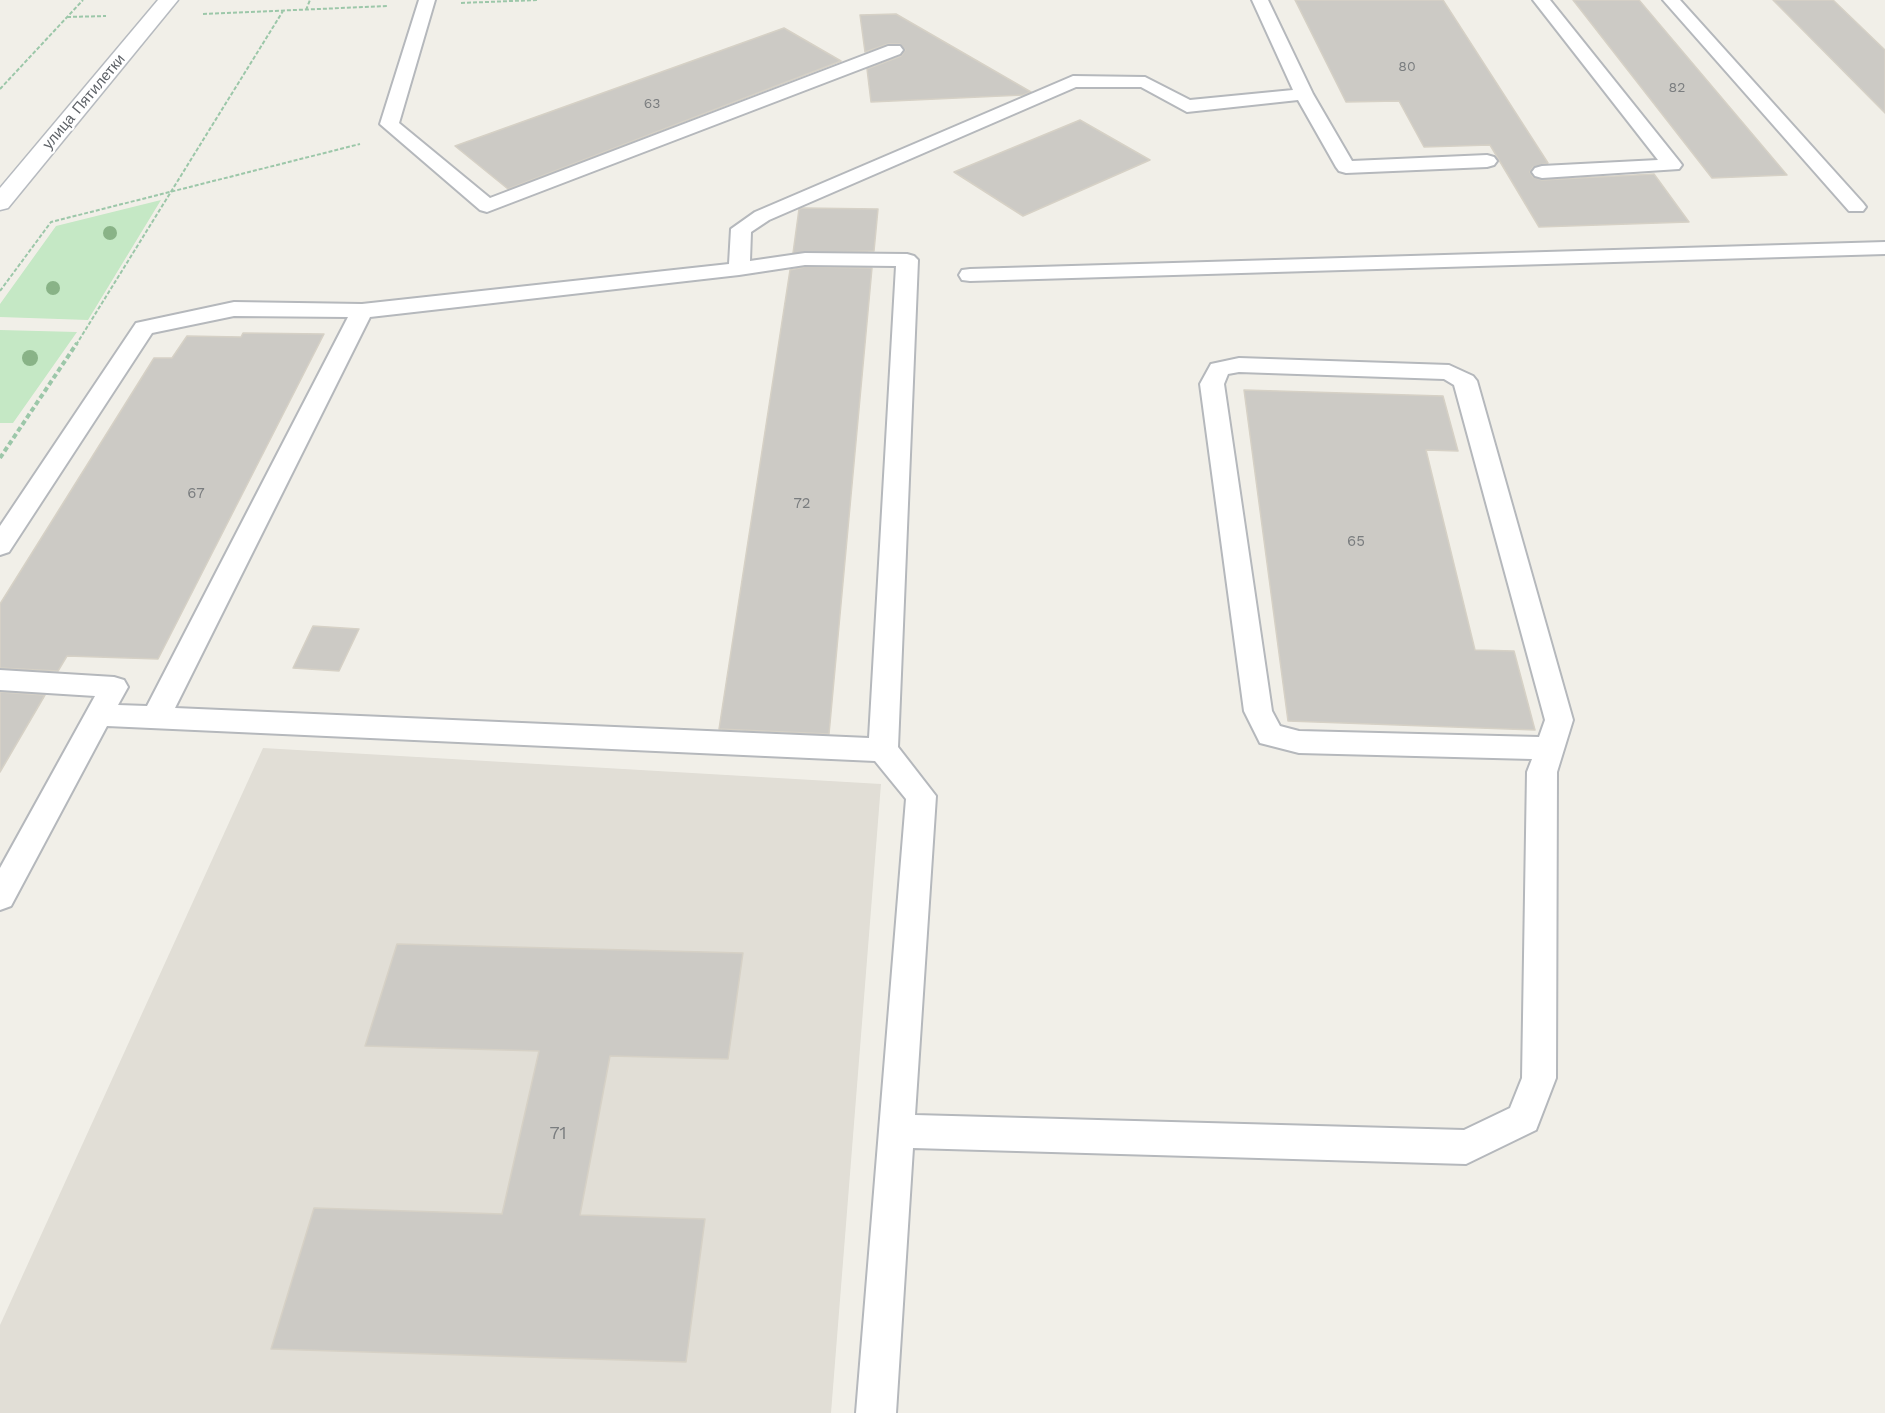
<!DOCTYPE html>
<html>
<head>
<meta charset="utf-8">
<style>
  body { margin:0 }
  canvas { display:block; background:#f1efe8 }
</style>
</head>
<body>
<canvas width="1885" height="1413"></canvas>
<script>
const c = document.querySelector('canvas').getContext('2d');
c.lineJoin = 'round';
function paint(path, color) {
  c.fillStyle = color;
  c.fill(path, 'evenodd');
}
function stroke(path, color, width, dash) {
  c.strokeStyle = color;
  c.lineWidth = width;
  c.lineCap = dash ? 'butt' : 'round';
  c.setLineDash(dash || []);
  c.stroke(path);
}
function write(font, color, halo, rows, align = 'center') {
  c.font = font + ' "Work Sans",sans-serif';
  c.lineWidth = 4.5;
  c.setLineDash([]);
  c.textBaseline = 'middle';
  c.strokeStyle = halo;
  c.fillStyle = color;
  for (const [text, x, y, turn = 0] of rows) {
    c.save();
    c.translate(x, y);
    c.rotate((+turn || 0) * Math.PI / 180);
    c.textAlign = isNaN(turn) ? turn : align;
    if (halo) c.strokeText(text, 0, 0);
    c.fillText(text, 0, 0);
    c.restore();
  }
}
const education = new Path2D(`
  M 263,748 L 881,784 L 831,1413 L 0,1413 L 0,1325 Z`);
const green = new Path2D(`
  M 161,200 L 88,320 L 0,317 L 0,304 L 56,226 Z
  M 0,330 L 77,332 L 13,423 L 0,423 Z`);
const building = new Path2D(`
  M 1295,0 L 1443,0 L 1548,163 L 1533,167 L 1530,172 L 1533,177 L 1542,180 L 1654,174 L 1689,222 L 1539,227 L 1490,145 L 1424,147 L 1399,101 L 1346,102 Z
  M 1573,0 L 1639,0 L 1787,175 L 1712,178 Z
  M 1773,0 L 1833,0 L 1885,50 L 1885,113 Z
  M 896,14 L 1031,92 L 1023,95 L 871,102 L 867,69 L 901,56 L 905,50 L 900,44 L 888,44 L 865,52 L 860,15 Z
  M 784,28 L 841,61 L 508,189 L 455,146 Z
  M 1080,120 L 1150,160 L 1023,216 L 954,172 Z
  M 803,208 L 878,209 L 874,251 L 793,253 L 799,209 Z
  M 805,267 L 872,268 L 829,734 L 719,729 L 790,270 Z
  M 243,333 L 324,334 L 158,659 L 67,656 L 58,671 L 0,668 L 0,604 L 154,358 L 172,358 L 187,336 L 241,337 Z
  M 1244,390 L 1443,396 L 1458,451 L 1426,450 L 1475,650 L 1514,651 L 1535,730 L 1288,721 Z
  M 313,626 L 359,629 L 339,671 L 293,668 Z
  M 0,692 L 45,695 L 0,772 Z
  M 397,944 L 743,953 L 728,1059 L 610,1056 L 580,1215 L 705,1219 L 686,1362 L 271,1349 L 314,1208 L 502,1214 L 539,1051 L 365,1046 Z`);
const pathFar1 = new Path2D(`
  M 461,3 L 537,0
  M 306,10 L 310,0
  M 203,14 L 388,6
  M 67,17 L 106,16
  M 0,89 L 83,0
  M 0,291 L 51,222 L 360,144
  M 76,345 L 283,11`);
const path = new Path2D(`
  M 0,458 L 77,343`);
const service = new Path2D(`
  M 419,0 L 435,0 L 399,123 L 490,198 L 888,46 L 900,46 L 903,50 L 900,54 L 487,212 L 480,210 L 380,124 Z
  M 1252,0 L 1268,0 L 1313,94 L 1352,161 L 1487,155 L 1494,157 L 1497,161 L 1494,165 L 1487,167 L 1346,173 L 1339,171 L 1336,167 L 1298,100 L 1187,112 L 1141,87 L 1076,87 L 769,220 L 751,232 L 750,261 L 805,253 L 907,254 L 914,256 L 918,260 L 898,747 L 936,796 L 915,1115 L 1464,1130 L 1510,1108 L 1522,1078 L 1527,772 L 1532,759 L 1299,753 L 1260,743 L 1244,711 L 1200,384 L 1211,364 L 1239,358 L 1449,365 L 1473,376 L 1477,381 L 1573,720 L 1557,772 L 1556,1078 L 1536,1130 L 1466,1164 L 913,1148 L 896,1413 L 856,1413 L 906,799 L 875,761 L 107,726 L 11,906 L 0,910 L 0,868 L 95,696 L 0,690 L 0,670 L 114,677 L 124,680 L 128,687 L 118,705 L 147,706 L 348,317 L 234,316 L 152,333 L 9,552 L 0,555 L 0,526 L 136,323 L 234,302 L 362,304 L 729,264 L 731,229 L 755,212 L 1073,76 L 1145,77 L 1190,100 L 1293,90 ZM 805,265 L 896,266 L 869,738 L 175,708 L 370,317 L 739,275 ZM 1239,372 L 1444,379 L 1454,385 L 1545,720 L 1539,737 L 1299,731 L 1280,726 L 1272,711 L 1224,384 L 1228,374 Z
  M 1533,0 L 1550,0 L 1679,161 L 1682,165 L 1679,169 L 1542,178 L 1535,176 L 1532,172 L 1535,168 L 1542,166 L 1658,160 Z
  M 1663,0 L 1680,0 L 1863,203 L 1866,207 L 1863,211 L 1849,211 Z
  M 1885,242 L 1885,254 L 970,281 L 962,280 L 959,275 L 962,270 L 970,269 Z`);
const secondary = new Path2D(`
  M 158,0 L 178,0 L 8,208 L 0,210 L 0,188 Z`);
const trees = [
  [110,233,7],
  [53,288,7],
  [30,358,8]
];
const farNumbernames = [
  ["80",1407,67],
  ["82",1677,88],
  ["63",652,104]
];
const farStreetnames = [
  ["улица Пятилетки",84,102,-50]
];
const numberNames = [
  ["67",196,494],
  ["72",802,504],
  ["65",1356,542]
];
const nearNumbernames = [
  ["71",558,1134]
];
paint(education, '#e1ded6');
paint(green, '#c5e8c5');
paint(building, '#cccac5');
stroke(building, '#d6d1c6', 1.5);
stroke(service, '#b5b8bc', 4);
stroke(secondary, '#b6babf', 3);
stroke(pathFar1, '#9cc7a9', 2, [4, 2]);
stroke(path, '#9cc7a9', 4, [5, 3]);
paint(service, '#fff');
paint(secondary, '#fff');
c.fillStyle = '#89b387';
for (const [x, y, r] of trees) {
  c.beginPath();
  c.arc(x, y, r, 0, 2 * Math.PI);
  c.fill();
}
write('14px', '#7a7d7f', null, farNumbernames);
write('15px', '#5f6368', '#fff', farStreetnames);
write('15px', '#7a7d7f', null, numberNames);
write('18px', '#7a7d7f', null, nearNumbernames);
</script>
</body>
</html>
